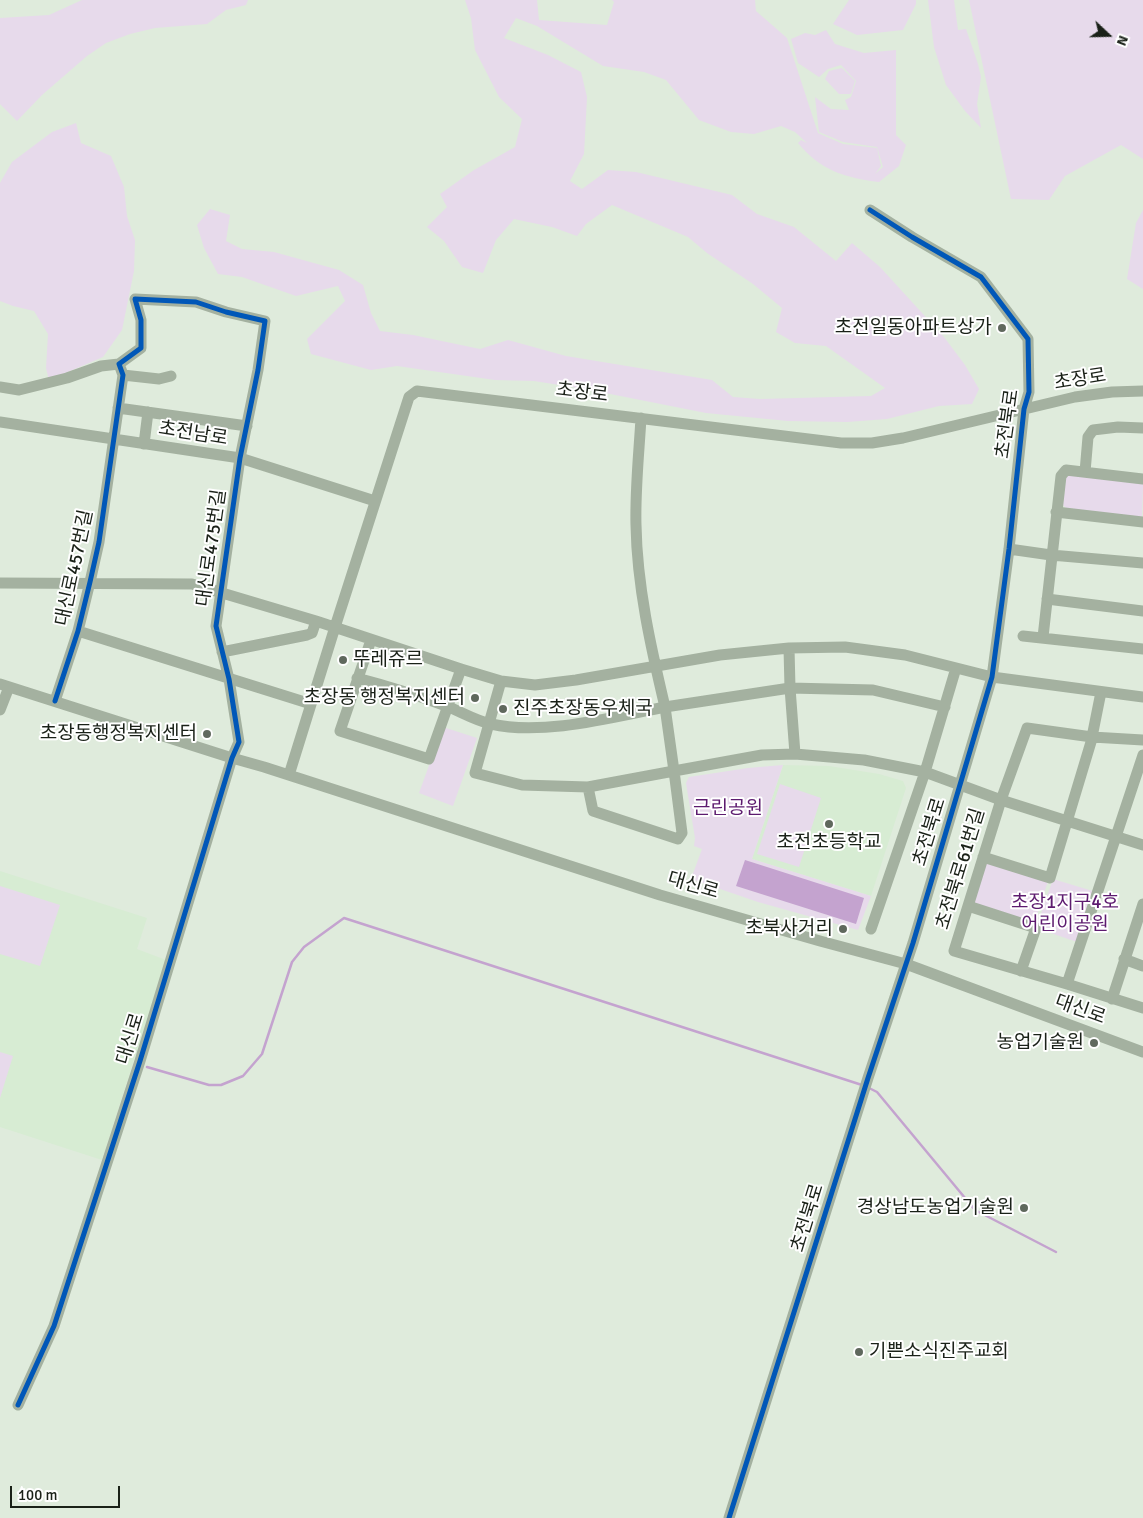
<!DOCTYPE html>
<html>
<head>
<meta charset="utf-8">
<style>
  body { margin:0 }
  #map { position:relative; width:1143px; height:1518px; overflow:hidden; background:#dfebdc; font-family:Signika,sans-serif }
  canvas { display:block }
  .north { position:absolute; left:1083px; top:10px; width:50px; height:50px; -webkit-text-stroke:4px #fff; paint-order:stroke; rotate:111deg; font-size:14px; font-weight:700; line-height:20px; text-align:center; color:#1a2118 }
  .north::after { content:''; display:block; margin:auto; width:18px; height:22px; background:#1a2118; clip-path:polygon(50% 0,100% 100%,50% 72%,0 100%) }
  .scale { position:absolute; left:10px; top:1486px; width:110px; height:22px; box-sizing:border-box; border:2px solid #1a2118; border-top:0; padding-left:6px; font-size:15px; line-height:18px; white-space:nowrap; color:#1a2118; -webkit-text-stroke:4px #fff; paint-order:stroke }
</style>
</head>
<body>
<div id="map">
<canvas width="1143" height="1518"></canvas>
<div class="north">N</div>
<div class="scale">100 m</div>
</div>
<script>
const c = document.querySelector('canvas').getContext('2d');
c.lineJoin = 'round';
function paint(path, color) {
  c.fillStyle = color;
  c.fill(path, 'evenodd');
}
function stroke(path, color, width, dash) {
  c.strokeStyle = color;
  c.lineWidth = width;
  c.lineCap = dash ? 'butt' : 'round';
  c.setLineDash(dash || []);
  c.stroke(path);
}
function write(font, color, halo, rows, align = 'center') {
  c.font = font + ' Signika,"Noto Sans KR",sans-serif';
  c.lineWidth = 4;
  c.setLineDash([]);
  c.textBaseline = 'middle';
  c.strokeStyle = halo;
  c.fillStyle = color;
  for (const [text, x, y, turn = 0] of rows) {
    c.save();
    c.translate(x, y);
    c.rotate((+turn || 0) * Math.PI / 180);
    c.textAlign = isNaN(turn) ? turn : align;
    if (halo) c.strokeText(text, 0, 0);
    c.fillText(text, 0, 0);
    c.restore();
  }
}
const built = new Path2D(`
  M 783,765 L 829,766 L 879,774 L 903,781 L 906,788 L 871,896 L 752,859 Z
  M 0,871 L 147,918 L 137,949 L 166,960 L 102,1160 L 0,1127 Z`);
const green = new Path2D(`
  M 82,0 L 248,0 L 246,5 L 226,10 L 207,24 L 155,28 L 130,34 L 106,43 L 87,56 L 42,95 L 17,121 L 0,104 L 0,18 L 49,15 Z
  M 465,0 L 537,0 L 539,20 L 607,25 L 614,2 L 612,0 L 755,0 L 756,11 L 787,38 L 818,133 L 843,144 L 877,148 L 881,166 L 875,174 L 883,167 L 877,147 L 843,142 L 819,132 L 815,97 L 831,109 L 849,110 L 845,100 L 851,97 L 856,81 L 841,65 L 828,69 L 819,77 L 798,63 L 791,39 L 805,33 L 815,35 L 826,30 L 835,44 L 864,53 L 896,50 L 896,135 L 906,145 L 899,166 L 879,182 C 845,178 820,170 798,143 L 801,140 L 807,143 L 795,132 L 781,126 L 754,134 L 731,132 L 699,120 L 666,80 L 644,72 L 603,66 L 537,26 L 516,18 L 504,38 L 548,55 L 581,72 L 587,97 L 584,154 L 570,181 L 582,189 L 608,170 L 636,172 L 732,195 L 757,214 L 794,227 L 836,261 L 852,243 L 880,267 L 944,337 L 965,365 L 979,389 L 972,404 L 939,406 L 887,419 L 847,422 L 788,421 L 706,413 L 585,389 L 534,381 L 495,380 L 397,366 L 371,370 L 311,354 L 307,339 L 345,301 L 338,286 L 296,296 L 242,277 L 218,274 L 204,248 L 197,225 L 210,209 L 230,215 L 226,241 L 242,249 L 274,252 L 339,270 L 363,285 L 371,313 L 380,331 L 413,335 L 480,349 L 508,340 L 566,356 L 712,380 L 733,397 L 760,399 L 871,396 L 885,388 L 826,346 L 795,343 L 776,332 L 782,308 L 753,284 L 707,253 L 688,237 L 612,205 L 586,224 L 577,236 L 552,227 L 514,219 L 496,240 L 483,273 L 462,267 L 444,241 L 427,227 L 447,207 L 440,194 L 474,170 L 515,147 L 522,119 L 499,97 L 475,50 L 471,18 Z
  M 849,0 L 916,0 L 916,4 L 903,30 L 857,35 L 833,24 Z
  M 928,0 L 954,0 L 958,30 L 966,29 L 978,64 L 981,77 L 977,104 L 981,128 L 965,111 L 946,85 L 934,47 Z
  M 969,0 L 1143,0 L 1143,159 L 1121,145 L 1065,176 L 1049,200 L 1011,199 Z
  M 842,68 L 855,81 L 851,94 L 839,94 L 825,79 L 829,71 Z
  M 76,123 L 81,143 L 111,156 L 124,187 L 127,216 L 135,240 L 134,271 L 122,330 L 103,357 L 49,380 L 46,368 L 48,334 L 34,311 L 13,306 L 0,301 L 0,183 L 12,162 L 52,132 Z
  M 1143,210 L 1143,289 L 1127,279 L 1136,223 Z
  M 1068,475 L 1143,484 L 1142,517 L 1066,508 L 1063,505 L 1066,478 Z
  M 443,727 L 477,738 L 453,806 L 419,793 Z
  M 783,765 L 752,859 L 871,896 L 858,930 L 758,902 L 691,879 L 702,849 L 694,846 L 695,838 L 686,783 L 689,777 L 748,768 Z
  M 780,784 L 821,798 L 799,867 L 757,854 Z
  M 985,861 L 1048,881 L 1034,924 L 972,903 Z
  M 1053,879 L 1096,892 L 1080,943 L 1036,928 Z
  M 0,886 L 60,905 L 40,966 L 0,954 Z
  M 0,1052 L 13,1056 L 0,1098 Z`);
const water = new Path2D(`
  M 745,860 L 864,898 L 856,924 L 736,886 Z`);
const stream = new Path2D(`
  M 147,1067 L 209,1085 L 221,1085 L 243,1076 L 262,1054 L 292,962 L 304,947 L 344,918 L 862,1085
  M 869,1088 L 877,1092 L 975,1210 L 1056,1252`);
const minor = new Path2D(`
  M 123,375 L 159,379 L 171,376
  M 0,387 L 19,390 L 67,378 L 101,366 L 119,364
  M 118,408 L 247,426
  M 641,418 C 639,453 635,490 636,525 C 637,586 651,648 665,707 L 790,688 L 789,648
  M 0,422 L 240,458 L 375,501
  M 144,444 L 148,412
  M 1085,472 L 1088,437 L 1093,430 L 1118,427 L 1143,428
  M 1056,512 L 1143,522
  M 1009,549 L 1051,555 L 1143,563
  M 0,583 L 192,584 L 316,621 L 461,669 L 501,681 L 535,685 L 576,680 L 720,655 L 789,648 L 845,647 L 905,655 L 992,677 L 1143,697
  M 1047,599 L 1143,611
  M 78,631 L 311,704
  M 1023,636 L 1143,649
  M 1043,637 L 1061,476 L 1066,470 L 1143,479
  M 371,640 L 340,731 L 429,759 L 461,669
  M 222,652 L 307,635 L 312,633 L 316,621
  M 357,678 C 388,686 419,696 449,707 C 463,713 477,721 491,724 C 543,736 613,717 665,707 L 674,771 L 762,755 L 795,754 L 864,760 L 925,772 L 1001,800 L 1143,845
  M 501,681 L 475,773 L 522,785 L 588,787
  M 0,684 L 232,758 L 264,767 L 660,895 L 820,941 L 906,964 L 1143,1052
  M 0,710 L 9,687
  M 1143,740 L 1092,737 L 1027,728 L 1001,800 L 954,951 L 1067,984 L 1143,1008
  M 795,754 L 790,688 L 873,690 L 945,707
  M 674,771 L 682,833 L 678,839 L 593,811 L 588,787 Z
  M 289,775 L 335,627 L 409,397 L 417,391 L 841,443 L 872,443 L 903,438 L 1075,397 L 1112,392 L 1143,391
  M 983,857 L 1050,878 L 1091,742 L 1101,692
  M 968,906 L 1036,928 L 1021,971
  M 871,929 L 925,772 L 956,668
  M 1124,959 L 1143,966
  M 1067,984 L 1143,755
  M 1112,999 L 1143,904
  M 18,1405 L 54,1326 L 140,1061 L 232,758 L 239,742 L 229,679 L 216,626 L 240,458 L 258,370 L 265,321 L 226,312 L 196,302 L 135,299 L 141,320 L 141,348 L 119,364 L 123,375 L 99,542 L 90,582 L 78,631 L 55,701
  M 729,1518 L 868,1078 L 913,943 L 992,677 L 1009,549 L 1024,409 L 1029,392 L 1028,339 L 981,277 L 912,237 L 870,210`);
const cycleway = new Path2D(`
  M 18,1405 L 54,1326 L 140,1061 L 232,758 L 239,742 L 229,679 L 216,626 L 240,458 L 258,370 L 265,321 L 226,312 L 196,302 L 135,299 L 141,320 L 141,348 L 119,364 L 123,375 L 99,542 L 90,582 L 78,631 L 55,701
  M 729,1518 L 868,1078 L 913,943 L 992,677 L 1009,549 L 1024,409 L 1029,392 L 1028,339 L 981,277 L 912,237 L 870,210`);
const markers = [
  [1002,328,5,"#5f685d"],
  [343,660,5,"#5f685d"],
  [475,698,5,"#5f685d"],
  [503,709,5,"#5f685d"],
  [207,734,5,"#5f685d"],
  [829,824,5,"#5f685d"],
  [843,929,5,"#5f685d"],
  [1094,1043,5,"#5f685d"],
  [1024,1208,5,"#5f685d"],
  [859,1352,5,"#5f685d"]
];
const poiNames = [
  ["초전일동아파트상가",992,328],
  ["뚜레쥬르",353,660,"left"],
  ["초장동 행정복지센터",465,698],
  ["진주초장동우체국",513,709,"left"],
  ["초장동행정복지센터",197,734],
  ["초전초등학교",829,843,"center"],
  ["초북사거리",833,929],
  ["농업기술원",1084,1043],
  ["경상남도농업기술원",1014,1208],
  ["기쁜소식진주교회",869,1352,"left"]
];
const streetNames = [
  ["초장로",1080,380,-9],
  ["초장로",582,393,7],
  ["초전북로",1008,424,-82],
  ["초전남로",193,434,9],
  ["대신로475번길",212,548,-82],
  ["대신로457번길",75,568,-78],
  ["초전북로",930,832,-73],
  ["초전북로61번길",961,869,-73],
  ["대신로",693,886,16],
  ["대신로",1080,1010,20],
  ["대신로",131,1039,-73],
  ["초전북로",808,1218,-73]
];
const parkNames = [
  ["근린공원",728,809],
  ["초장1지구4호",1065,903],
  ["어린이공원",1065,925]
];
paint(built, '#d7ecd3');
paint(green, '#e7daeb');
paint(water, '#c4a3cf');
stroke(stream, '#c4a3cf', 2.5);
stroke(minor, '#a4b1a0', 11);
stroke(cycleway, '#0057b8', 5);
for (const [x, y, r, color] of markers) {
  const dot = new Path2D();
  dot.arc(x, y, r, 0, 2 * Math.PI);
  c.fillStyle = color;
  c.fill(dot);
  stroke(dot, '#fff', 2);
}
write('19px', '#1a2118', '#fff', poiNames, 'right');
write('19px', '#1a2118', '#fff', streetNames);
write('19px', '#5d1b6f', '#fff', parkNames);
</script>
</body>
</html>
